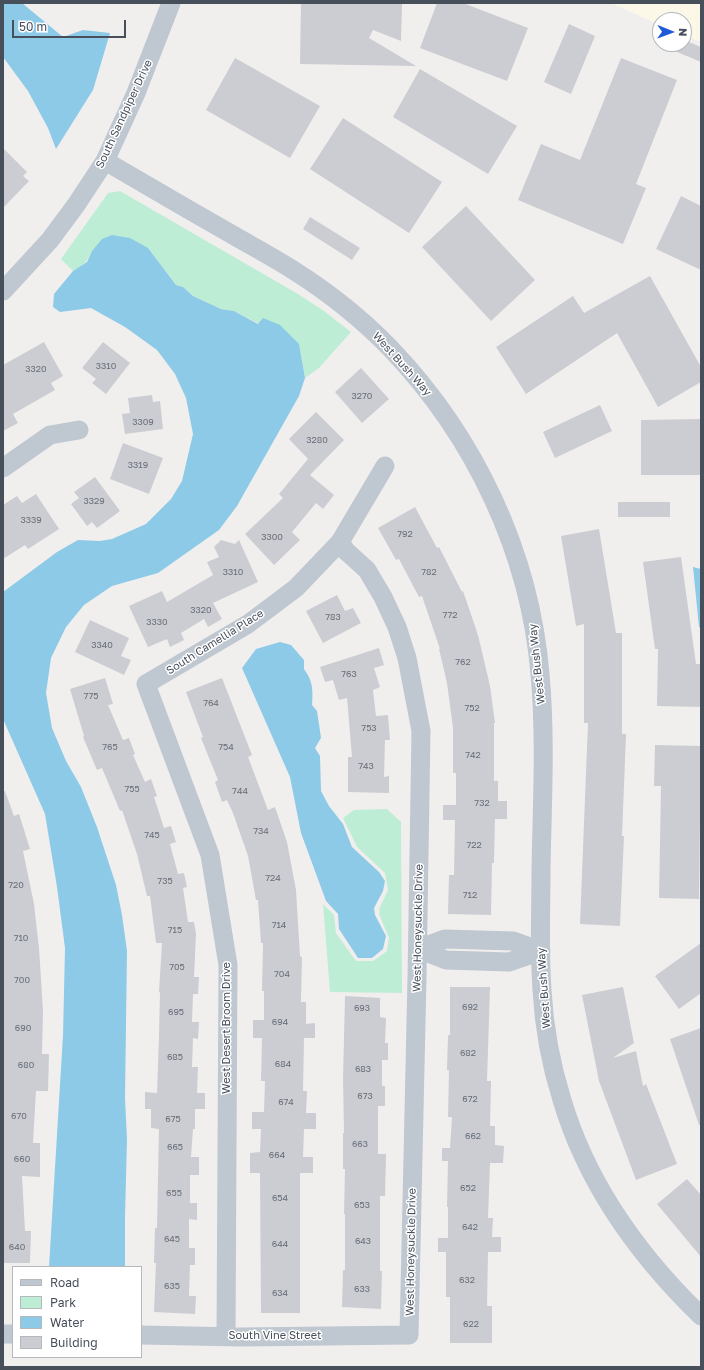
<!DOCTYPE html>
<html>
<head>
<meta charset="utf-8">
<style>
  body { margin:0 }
  #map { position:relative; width:704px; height:1370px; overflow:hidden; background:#f1efee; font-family:"Golos Text",sans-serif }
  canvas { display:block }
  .frame { position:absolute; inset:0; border:4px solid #474f5b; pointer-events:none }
  .legend { position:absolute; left:12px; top:1266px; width:130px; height:92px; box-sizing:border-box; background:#fff; border:1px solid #b5b9bd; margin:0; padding:5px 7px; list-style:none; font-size:12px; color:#474f5b }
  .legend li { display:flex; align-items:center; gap:8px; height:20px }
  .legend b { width:20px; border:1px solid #b5b9bd }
  .north { position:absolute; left:652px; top:12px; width:40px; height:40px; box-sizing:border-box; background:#fff; border:1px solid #b5b9bd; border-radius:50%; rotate:91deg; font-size:11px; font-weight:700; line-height:16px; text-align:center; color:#474f5b }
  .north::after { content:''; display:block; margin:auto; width:14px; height:18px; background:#205ad9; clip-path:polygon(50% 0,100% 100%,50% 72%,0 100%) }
  .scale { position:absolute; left:12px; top:20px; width:114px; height:18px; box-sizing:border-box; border:2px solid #474f5b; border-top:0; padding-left:5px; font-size:12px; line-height:14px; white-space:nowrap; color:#474f5b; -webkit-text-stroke:3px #fff; paint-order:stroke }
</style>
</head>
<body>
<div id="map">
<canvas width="704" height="1370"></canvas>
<div class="frame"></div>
<ul class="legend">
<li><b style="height:5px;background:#bfc7d0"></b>Road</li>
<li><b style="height:11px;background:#beedd6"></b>Park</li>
<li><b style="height:11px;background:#8dcae8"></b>Water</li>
<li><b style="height:11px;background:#cbcdd3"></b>Building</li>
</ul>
<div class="north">N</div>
<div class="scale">50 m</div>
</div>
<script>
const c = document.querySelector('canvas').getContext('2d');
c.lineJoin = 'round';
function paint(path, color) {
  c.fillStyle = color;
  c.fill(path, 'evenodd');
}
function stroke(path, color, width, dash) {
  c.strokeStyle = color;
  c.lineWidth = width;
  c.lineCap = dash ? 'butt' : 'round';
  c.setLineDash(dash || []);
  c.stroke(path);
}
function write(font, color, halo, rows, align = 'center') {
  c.font = font + ' "Golos Text",sans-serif';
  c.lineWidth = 3;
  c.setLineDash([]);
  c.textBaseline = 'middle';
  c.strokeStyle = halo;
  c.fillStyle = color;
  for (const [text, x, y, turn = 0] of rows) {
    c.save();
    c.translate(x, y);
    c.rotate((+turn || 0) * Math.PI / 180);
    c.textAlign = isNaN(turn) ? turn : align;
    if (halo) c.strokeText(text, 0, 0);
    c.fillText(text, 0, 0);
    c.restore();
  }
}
const commercial = new Path2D(`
  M 611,3 L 701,3 L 701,42 L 684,35 L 684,20 L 660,20 L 660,25 Z`);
const green = new Path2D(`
  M 120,191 L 298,294 L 324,311 L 351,332 L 319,368 L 305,378 L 299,344 L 234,311 L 221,309 L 193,296 L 183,287 L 176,285 L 148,248 L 92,251 C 87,261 84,266 73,271 L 61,259 L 108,193 Z
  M 387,809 L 401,822 L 402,993 L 330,992 L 323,904 L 334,915 L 336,933 L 356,961 L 373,961 L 387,951 L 389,938 L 379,914 L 380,907 L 388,890 L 385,873 L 357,847 L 343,818 L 354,810 Z`);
const water = new Path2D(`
  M 3,3 L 22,3 L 63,37 L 83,30 L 110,33 L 93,90 L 56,149 L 48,128 L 28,91 L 3,57 Z
  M 112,235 L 130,238 L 148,248 L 176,285 L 183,287 L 193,296 L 221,309 L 234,311 L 258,324 L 263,318 L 280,325 L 299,344 L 305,378 L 299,396 L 237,506 L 219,530 L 158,573 L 112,586 L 84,605 L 66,627 L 51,658 L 46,693 L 52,728 L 66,761 L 81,787 L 97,827 L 116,885 L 122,915 L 127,951 L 125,1098 L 127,1139 L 125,1217 L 125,1267 L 49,1267 L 63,1035 L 65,948 L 57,887 L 45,814 L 3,719 L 3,592 L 57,552 L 78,540 L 100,541 L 112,539 L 146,524 L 171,499 L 182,481 L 193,434 L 186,398 L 175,374 L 157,350 L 125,327 L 91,308 L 60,312 L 53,307 L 54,294 L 73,271 L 87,262 L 92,251 L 102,239 Z
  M 693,567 L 701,569 L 701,628 L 699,627 Z
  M 280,642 L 291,645 L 304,660 L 304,669 C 313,681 313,690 312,705 L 317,711 L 321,738 L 315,748 L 320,756 L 321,791 L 329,806 L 343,824 L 352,847 L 379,872 L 385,881 L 383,891 L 374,908 L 375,915 L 386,936 L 383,949 L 372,958 L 358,958 L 339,929 L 338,914 L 326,901 L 301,833 L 290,777 L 242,668 L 256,649 Z`);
const building = new Path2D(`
  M 301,3 L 402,4 L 401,41 L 373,30 L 369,38 L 416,66 L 300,64 Z
  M 437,3 L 463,3 L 528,28 L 507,81 L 420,48 Z
  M 569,24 L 595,36 L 571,94 L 544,82 Z
  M 684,40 L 701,47 L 701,62 L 658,44 L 684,44 Z
  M 235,58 L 320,106 L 290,158 L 206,110 Z
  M 621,58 L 677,80 L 636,184 L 646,188 L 623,244 L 518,200 L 541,144 L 580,160 Z
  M 420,69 L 517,126 L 488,174 L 393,117 Z
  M 343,118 L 442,182 L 409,233 L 310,169 Z
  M 3,148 L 27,172 L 23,176 L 29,181 L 3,208 Z
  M 681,196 L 701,206 L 701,270 L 656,249 Z
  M 466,206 L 535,280 L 491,321 L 422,247 Z
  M 310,217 L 360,248 L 352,260 L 303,229 Z
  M 650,276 L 701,367 L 701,382 L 658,407 L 617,333 L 526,394 L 496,347 L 573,296 L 584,313 Z
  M 44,342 L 63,376 L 51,383 L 55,390 L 13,414 L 18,423 L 3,431 L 3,365 Z
  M 103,342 L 130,363 L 106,394 L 92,383 L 96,379 L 82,368 Z
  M 361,368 L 389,399 L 362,423 L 335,392 Z
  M 152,395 L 153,402 L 160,401 L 163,429 L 125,434 L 122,414 L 130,413 L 128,398 Z
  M 600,405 L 612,431 L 555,458 L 543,432 Z
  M 316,412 L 344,440 L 310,475 L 334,495 L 323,509 L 316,503 L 292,532 L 300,540 L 274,565 L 245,534 L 283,498 L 279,494 L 308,459 L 289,439 Z
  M 701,419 L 701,475 L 641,475 L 641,420 Z
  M 123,443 L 163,458 L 149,494 L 110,479 Z
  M 95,477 L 120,511 L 97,528 L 92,522 L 87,526 L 71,504 L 79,498 L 74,492 Z
  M 36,494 L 59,529 L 28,549 L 25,545 L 3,559 L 3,505 L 17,496 L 22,503 Z
  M 618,502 L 670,502 L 670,517 L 618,517 Z
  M 415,507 L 437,548 L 439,547 L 462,592 L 463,591 L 478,635 L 490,686 L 495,723 L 494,723 L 494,781 L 498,781 L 498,801 L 507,801 L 507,819 L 495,819 L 494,863 L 492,863 L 491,915 L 448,914 L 449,875 L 454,875 L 455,820 L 443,820 L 443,805 L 456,805 L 456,773 L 453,773 L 453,728 L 447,683 L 439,649 L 440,649 L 422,596 L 419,597 L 399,559 L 396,560 L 378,528 Z
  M 599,529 L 616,633 L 622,633 L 622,734 L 626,734 L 622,836 L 624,836 L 620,926 L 580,924 L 588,723 L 584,723 L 584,624 L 576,626 L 561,536 Z
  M 221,540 L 235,544 L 239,540 L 258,582 L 213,603 L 222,619 L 208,627 L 204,619 L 181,633 L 184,640 L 170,647 L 167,639 L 148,647 L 129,606 L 162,591 L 167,602 L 213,575 L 207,562 L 219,557 L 214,547 Z
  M 681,557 L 696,664 L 701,664 L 701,707 L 657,706 L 658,649 L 655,649 L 643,562 Z
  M 337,595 L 345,611 L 353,608 L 361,623 L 323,643 L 306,611 Z
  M 90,620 L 129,638 L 121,656 L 131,660 L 124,675 L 75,652 Z
  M 379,648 L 384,665 L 374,668 L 380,687 L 373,690 L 376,716 L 388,715 L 390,740 L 385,740 L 384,777 L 389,776 L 389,793 L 348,792 L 348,757 L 352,757 L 347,698 L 339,700 L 333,680 L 325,682 L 320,667 Z
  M 105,678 L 113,704 L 108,705 L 123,740 L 129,738 L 135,754 L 133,755 L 145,782 L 151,779 L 157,796 L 154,797 L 164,828 L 171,826 L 176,842 L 170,844 L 178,874 L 184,873 L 187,887 L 183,888 L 188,922 L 194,922 L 196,934 L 194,977 L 199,977 L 198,994 L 193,994 L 192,1022 L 199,1022 L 198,1039 L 193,1038 L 192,1067 L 198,1067 L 197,1093 L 205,1093 L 205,1109 L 195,1109 L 195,1129 L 193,1129 L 191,1157 L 199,1157 L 199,1175 L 190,1175 L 190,1203 L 197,1203 L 197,1220 L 189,1219 L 189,1248 L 195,1248 L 195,1265 L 190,1265 L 189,1296 L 196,1296 L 195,1314 L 154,1312 L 156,1263 L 154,1263 L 155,1228 L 157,1228 L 159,1129 L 151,1128 L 151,1109 L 145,1109 L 145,1092 L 157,1093 L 159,1037 L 160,992 L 159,992 L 162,943 L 156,943 L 150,896 L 147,896 L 137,854 L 122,810 L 120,811 L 102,768 L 97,770 L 83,737 L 84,736 L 70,689 Z
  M 222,678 L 252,755 L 248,757 L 268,810 L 275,807 L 287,842 L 296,890 L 300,956 L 302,957 L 301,1002 L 306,1002 L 306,1024 L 315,1023 L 315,1038 L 304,1038 L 303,1091 L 307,1091 L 306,1113 L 316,1113 L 316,1129 L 304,1129 L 303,1157 L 313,1157 L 313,1173 L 300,1173 L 300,1313 L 261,1313 L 260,1173 L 250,1173 L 250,1153 L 260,1152 L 261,1129 L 252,1129 L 252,1112 L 264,1112 L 265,1081 L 261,1081 L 262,1038 L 253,1038 L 253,1020 L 264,1020 L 264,991 L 262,991 L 263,943 L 261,943 L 258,900 L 256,900 L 248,856 L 233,813 L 227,800 L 222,802 L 215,782 L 218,780 L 201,738 L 203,737 L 186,692 Z
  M 655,745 L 701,746 L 699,899 L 659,898 L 661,786 L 654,786 Z
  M 3,791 L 5,791 L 14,816 L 19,814 L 30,849 L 23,851 L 34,904 L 39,948 L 43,1011 L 42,1054 L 49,1054 L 48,1091 L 36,1091 L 33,1143 L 40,1143 L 40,1177 L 22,1176 L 25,1231 L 31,1231 L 30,1263 L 3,1263 Z
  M 701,943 L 701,993 L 679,1009 L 655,976 Z
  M 450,987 L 490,987 L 487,1081 L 491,1081 L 490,1126 L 495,1126 L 495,1145 L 504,1146 L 503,1163 L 490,1163 L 488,1218 L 493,1218 L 492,1237 L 501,1237 L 501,1252 L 488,1252 L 487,1306 L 492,1306 L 492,1343 L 450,1343 L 450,1297 L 446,1297 L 446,1252 L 438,1252 L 438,1238 L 448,1238 L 448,1207 L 447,1207 L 448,1161 L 442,1161 L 442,1148 L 450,1148 L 452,1117 L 448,1117 L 449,1070 L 447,1070 L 448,1035 L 450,1035 Z
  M 623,987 L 634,1043 L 613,1058 L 636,1051 L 643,1086 L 646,1084 L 677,1164 L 636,1180 L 599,1081 L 582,995 Z
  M 345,996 L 380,998 L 380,1017 L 386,1018 L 385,1043 L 388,1043 L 388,1060 L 382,1060 L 382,1086 L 385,1086 L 385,1106 L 378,1106 L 378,1154 L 386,1154 L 385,1196 L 380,1196 L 380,1271 L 382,1271 L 381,1309 L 342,1307 L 343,1270 L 345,1270 L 345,1214 L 344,1214 L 345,1169 L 343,1169 L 343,1133 L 344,1133 L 343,1079 Z
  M 701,1028 L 701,1125 L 699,1125 L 670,1039 Z
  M 687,1179 L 701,1195 L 701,1257 L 657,1204 Z`);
const minor = new Path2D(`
  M 105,161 C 145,184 185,208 226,231 C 248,244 271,256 293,270 C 328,292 362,319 391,349 C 475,437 530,553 540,674 C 546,740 542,805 541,871 C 541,910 539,950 542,990 C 544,1027 551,1065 562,1100 C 587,1184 639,1256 701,1316
  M 3,291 L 50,240 L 76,205 L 105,161 L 136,93 L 171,3
  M 3,468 L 50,435 L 79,430
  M 418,949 L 446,960 L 509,962 L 541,951
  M 418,949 L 445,939 L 513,941 L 541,951
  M 3,1334 L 13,1334
  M 141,1335 L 242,1337 L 409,1335 L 417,978 L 421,731 L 407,658 L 397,627 L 383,597 L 367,570 L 346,551 L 340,542
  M 226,1336 L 228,965 L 210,855 L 146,684 L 248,624 L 296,588 L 340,542 L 385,466`);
const numberNames = [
  ["3310",106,366],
  ["3320",36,369],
  ["3270",362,396],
  ["3309",143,422],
  ["3280",317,440],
  ["3319",138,465],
  ["3329",94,501],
  ["3339",31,520],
  ["792",405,534],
  ["3300",272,537],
  ["3310",233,572],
  ["782",429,572],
  ["3320",201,610],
  ["772",450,615],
  ["783",333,617],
  ["3330",157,622],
  ["3340",102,645],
  ["762",463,662],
  ["763",349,674],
  ["775",91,696],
  ["764",211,703],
  ["752",472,708],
  ["753",369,728],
  ["765",110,747],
  ["754",226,747],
  ["742",473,755],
  ["743",366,766],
  ["755",132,789],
  ["744",240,791],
  ["732",482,803],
  ["734",261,831],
  ["745",152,835],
  ["722",474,845],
  ["724",273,878],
  ["735",165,881],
  ["720",16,885],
  ["712",470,895],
  ["714",279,925],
  ["715",175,930],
  ["710",21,938],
  ["705",177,967],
  ["704",282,974],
  ["700",22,980],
  ["692",470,1007],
  ["693",362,1008],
  ["695",176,1012],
  ["694",280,1022],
  ["690",23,1028],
  ["682",468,1053],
  ["685",175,1057],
  ["684",283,1064],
  ["680",26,1065],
  ["683",363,1069],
  ["673",365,1096],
  ["672",470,1099],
  ["674",286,1102],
  ["670",19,1116],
  ["675",173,1119],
  ["662",473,1136],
  ["663",360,1144],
  ["665",175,1147],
  ["664",277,1155],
  ["660",22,1159],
  ["652",468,1188],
  ["655",174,1193],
  ["654",280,1198],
  ["653",362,1205],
  ["642",470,1227],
  ["645",172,1239],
  ["643",363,1241],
  ["644",280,1244],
  ["640",17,1247],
  ["632",467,1280],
  ["635",172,1286],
  ["633",362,1289],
  ["634",280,1293],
  ["622",471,1324]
];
const streetNames = [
  ["South Sandpiper Drive",124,114,-65],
  ["West Bush Way",402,364,48],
  ["South Camellia Place",215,642,-32],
  ["West Bush Way",537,664,-96],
  ["West Honeysuckle Drive",418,928,-89],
  ["West Bush Way",544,988,-94],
  ["West Desert Broom Drive",227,1028,-90],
  ["West Honeysuckle Drive",411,1252,-89],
  ["South Vine Street",275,1336]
];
paint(commercial, '#fbf8e8');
paint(green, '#beedd6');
paint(water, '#8dcae8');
paint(building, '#cbcdd3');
stroke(minor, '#bfc7d0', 19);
write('9px', '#686e79', null, numberNames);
write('11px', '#474f5b', '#fff', streetNames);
</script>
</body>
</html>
